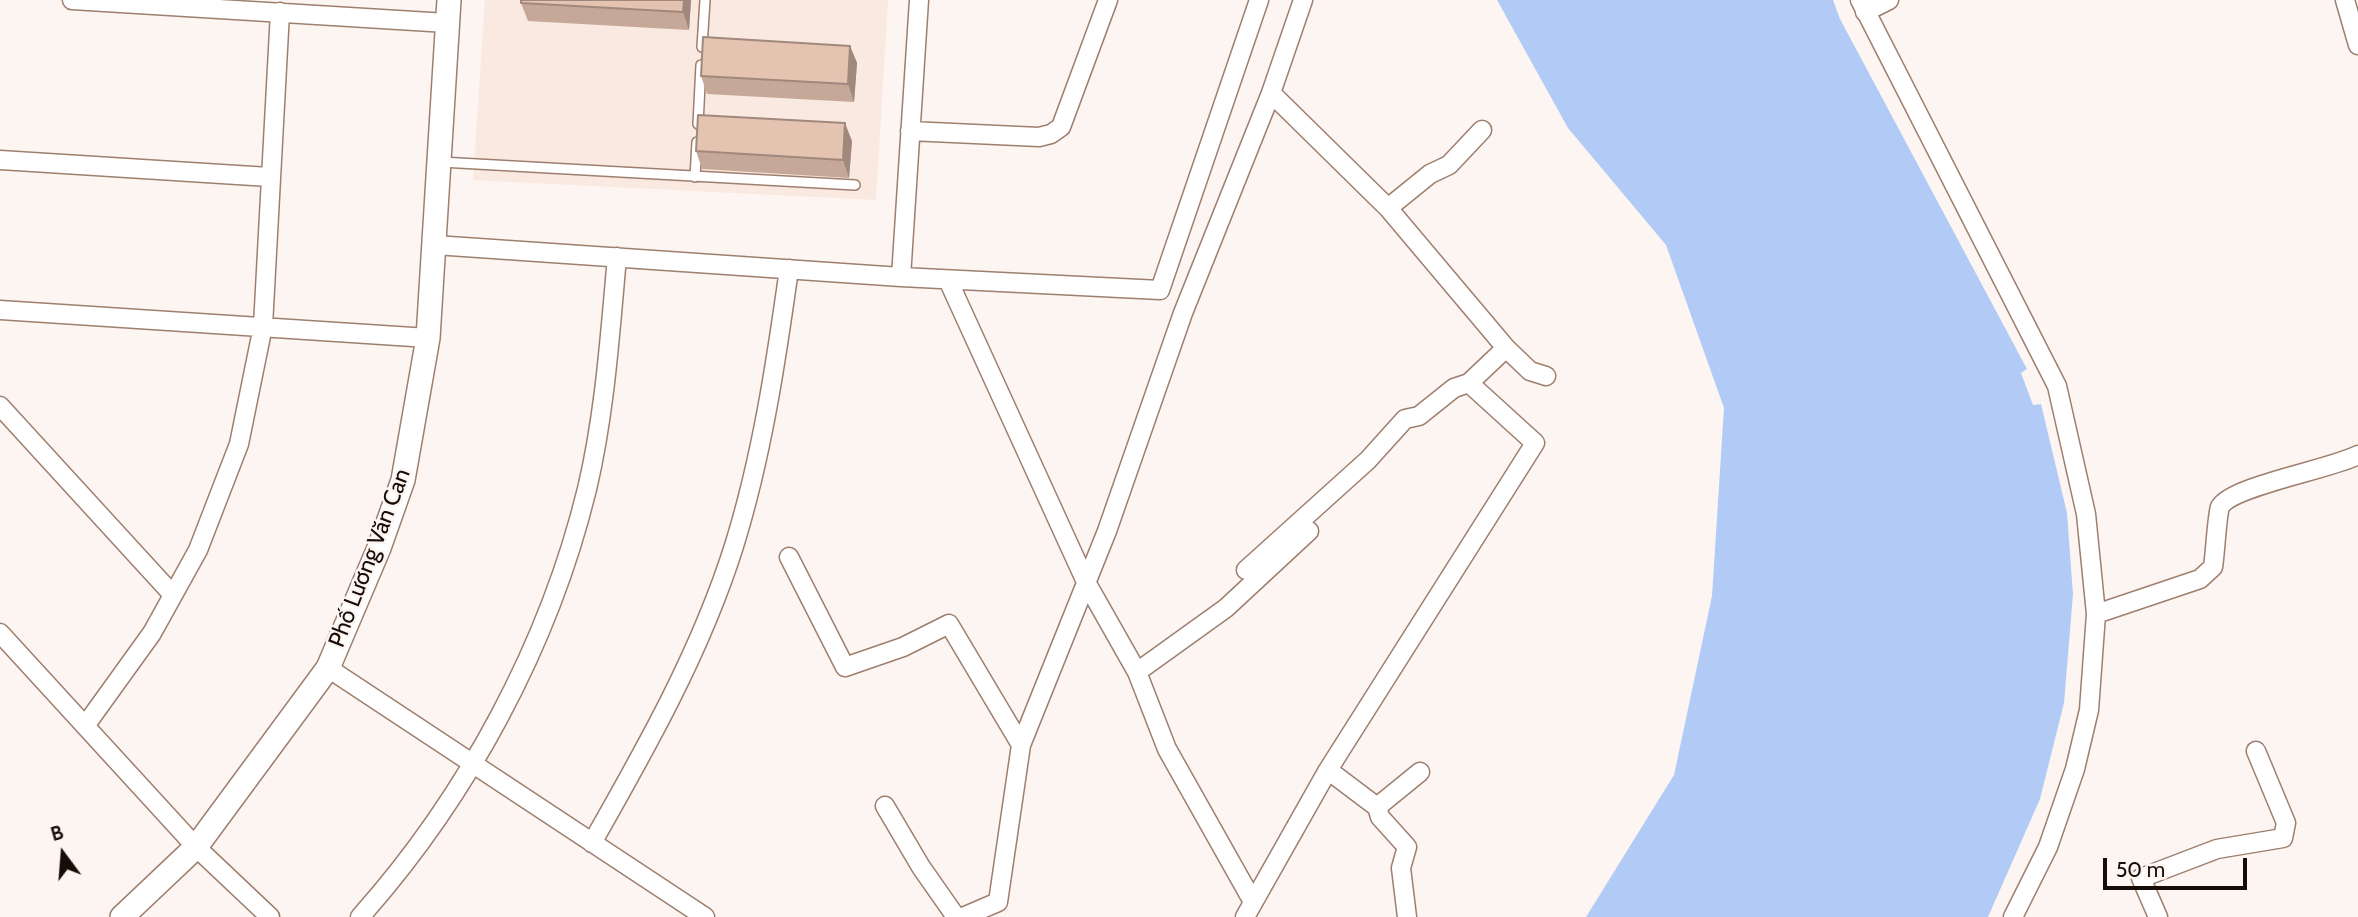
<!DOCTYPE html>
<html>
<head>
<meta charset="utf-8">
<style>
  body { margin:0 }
  #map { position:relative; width:2358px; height:917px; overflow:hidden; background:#fcf5f1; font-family:Cabin,sans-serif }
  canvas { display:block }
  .north { position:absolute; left:28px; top:819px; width:70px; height:70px; -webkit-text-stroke:5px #fcf5f1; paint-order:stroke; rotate:344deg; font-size:19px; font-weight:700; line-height:28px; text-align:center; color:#170c06 }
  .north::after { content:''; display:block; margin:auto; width:24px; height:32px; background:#170c06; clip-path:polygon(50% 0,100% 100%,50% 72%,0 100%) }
  .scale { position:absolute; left:2103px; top:858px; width:144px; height:32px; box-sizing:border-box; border:4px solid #170c06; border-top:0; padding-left:9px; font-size:21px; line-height:24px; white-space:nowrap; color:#170c06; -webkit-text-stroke:5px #fcf5f1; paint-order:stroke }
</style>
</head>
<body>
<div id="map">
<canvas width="2358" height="917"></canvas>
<div class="north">B</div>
<div class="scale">50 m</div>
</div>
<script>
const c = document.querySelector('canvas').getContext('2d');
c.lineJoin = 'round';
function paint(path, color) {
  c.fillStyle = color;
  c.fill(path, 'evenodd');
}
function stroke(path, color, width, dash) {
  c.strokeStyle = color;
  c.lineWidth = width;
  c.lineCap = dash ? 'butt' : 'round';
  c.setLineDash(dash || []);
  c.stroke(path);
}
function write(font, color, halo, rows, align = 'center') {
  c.font = font + ' Cabin,sans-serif';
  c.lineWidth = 5;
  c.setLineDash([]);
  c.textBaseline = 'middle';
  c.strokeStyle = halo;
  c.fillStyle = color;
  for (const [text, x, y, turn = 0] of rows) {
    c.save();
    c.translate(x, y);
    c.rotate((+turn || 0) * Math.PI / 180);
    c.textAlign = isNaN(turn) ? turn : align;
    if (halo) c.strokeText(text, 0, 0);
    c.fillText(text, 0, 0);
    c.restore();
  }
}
const built = new Path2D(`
  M 485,0 L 888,0 L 876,200 L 473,180 Z`);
const water = new Path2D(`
  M 1497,0 L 1833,0 L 1840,19 L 2027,369 L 2021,373 L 2033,405 L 2041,404 L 2067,513 L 2073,594 L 2064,703 L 2040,799 L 1988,917 L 1586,917 L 1674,775 L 1712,596 L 1724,408 L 1666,245 L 1568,128 Z`);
const service = new Path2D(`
  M 702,47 L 705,0
  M 698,124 L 701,65
  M 441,162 L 855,185
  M 695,177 L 697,142`);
const minor = new Path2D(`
  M 72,0 L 447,23
  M 1860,0 L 2057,386 L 2086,514 L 2096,614 L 2089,710 L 2075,769 L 2048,847 L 2013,917
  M 2345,0 L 2358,45
  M 1865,12 L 1889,0
  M 1271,93 L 1388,208 L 1506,348 L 1530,371 L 1546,376
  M 910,131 L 1039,137 L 1051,134 L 1061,127 L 1108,0
  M 0,160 L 269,177
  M 1388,208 L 1430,174 L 1449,165 L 1482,130
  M 435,245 L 901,277 L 1160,290 L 1259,0
  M 901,277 L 919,0
  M 948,280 L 1086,582 L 1137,672 L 1167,749 L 1252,900
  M 0,310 L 428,338
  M 0,406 L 173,595
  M 789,557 L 845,667 L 903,647 L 949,624 L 1021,745
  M 1246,570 L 1368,460 L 1405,419 L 1419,416 L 1454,388 L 1469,383 L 1506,348
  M 2096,614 L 2200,579 L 2213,567 C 2215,556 2217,515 2220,507 C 2231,486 2332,469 2358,455
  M 0,633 L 196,847 L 270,917
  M 328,668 L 705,917
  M 1137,672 L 1226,608 L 1309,531
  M 85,726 L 152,633 L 198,550 L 239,444 L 263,326 L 280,12
  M 1328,770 L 1377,807 L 1420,772
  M 885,806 L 921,867 L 956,917
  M 1377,807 L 1380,817 L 1407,847 L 1401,868 L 1407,917
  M 592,843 C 646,748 701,651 734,546 C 762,456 776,362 789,269
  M 360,917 C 467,797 549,645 587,489 C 605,413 610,334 617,257
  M 963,917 L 998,902 L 1021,745 L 1107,531 L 1183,313 L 1271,93 L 1303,0
  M 1245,917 L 1328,770 L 1535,443 L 1469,383
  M 2158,917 L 2141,878 L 2217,849 L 2283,838 L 2286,823 L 2256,751`);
const tertiary = new Path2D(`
  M 122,917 L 196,847 L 328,668 L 379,548 L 403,480 L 428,338 L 449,0`);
const wall = new Path2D(`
  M 691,0 L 689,30 L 528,21 L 521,3 Z
  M 850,46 L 857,63 L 854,102 L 707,94 L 701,76 Z
  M 852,141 L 849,178 L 702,169 L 696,151 Z`);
const shadedWall = new Path2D(`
  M 684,0 L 691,0 L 689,30 L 683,12 Z
  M 850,46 L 857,63 L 854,102 L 848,84 Z
  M 845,123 L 852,141 L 849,178 L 843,160 Z`);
const building = new Path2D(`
  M 521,0 L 684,0 L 683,12 L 521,3 Z
  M 703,37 L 850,46 L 848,84 L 701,76 Z
  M 698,115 L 845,123 L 843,160 L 696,151 Z`);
const streetNames = [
  ["Phố Lương Văn Can",370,558,-69]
];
paint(built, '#fae9e0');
paint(water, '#b2cbf6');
stroke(service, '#9e7f6e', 12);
stroke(minor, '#9e7f6e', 21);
stroke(tertiary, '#9e7f6e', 26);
stroke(service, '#fff', 9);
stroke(minor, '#fff', 18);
stroke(tertiary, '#fff', 23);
paint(wall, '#c5a898');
paint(shadedWall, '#a0887c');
paint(building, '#e5c3b1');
stroke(building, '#a0887c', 2);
write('23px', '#170c06', '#fcf5f1', streetNames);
</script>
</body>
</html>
